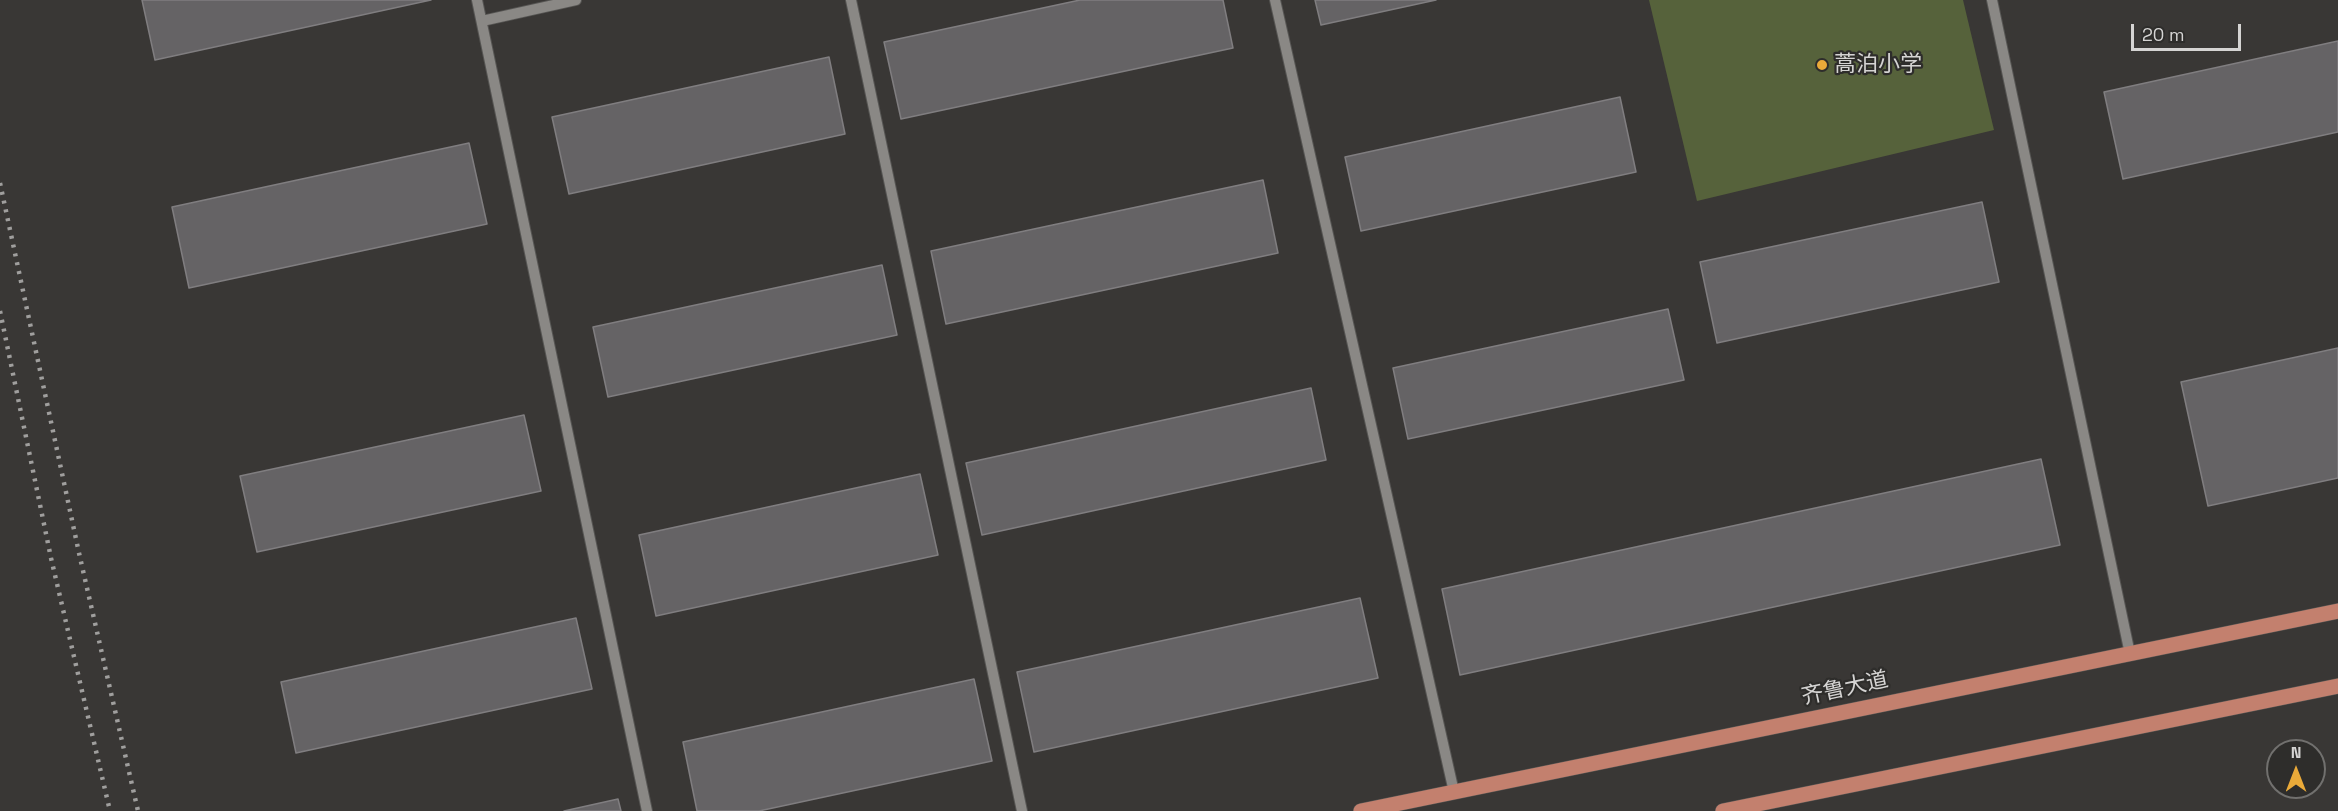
<!DOCTYPE html>
<html>
<head>
<meta charset="utf-8">
<style>
  body { margin:0 }
  #map { position:relative; width:2338px; height:811px; overflow:hidden; background:#393735; font-family:"Space Grotesk",sans-serif }
  canvas { display:block }
  .north { position:absolute; left:2266px; top:739px; width:60px; height:60px; box-sizing:border-box; background:#2e2d2b; border:2px solid #71706e; border-radius:50%; rotate:0deg; font-size:16px; font-weight:700; line-height:24px; text-align:center; color:#d5d4d3 }
  .north::after { content:''; display:block; margin:auto; width:21px; height:27px; background:#eaaa39; clip-path:polygon(50% 0,100% 100%,50% 72%,0 100%) }
  .scale { position:absolute; left:2131px; top:24px; width:110px; height:27px; box-sizing:border-box; border:3px solid #d5d4d3; border-top:0; padding-left:8px; font-size:18px; line-height:21px; white-space:nowrap; color:#d5d4d3; -webkit-text-stroke:4px #2e2d2b; paint-order:stroke }
</style>
</head>
<body>
<div id="map">
<canvas width="2338" height="811"></canvas>
<div class="north">N</div>
<div class="scale">20 m</div>
</div>
<script>
const c = document.querySelector('canvas').getContext('2d');
c.lineJoin = 'round';
function paint(path, color) {
  c.fillStyle = color;
  c.fill(path, 'evenodd');
}
function stroke(path, color, width, dash) {
  c.strokeStyle = color;
  c.lineWidth = width;
  c.lineCap = dash ? 'butt' : 'round';
  c.setLineDash(dash || []);
  c.stroke(path);
}
function write(font, color, halo, rows, align = 'center') {
  c.font = font + ' "Space Grotesk","Noto Sans SC",sans-serif';
  c.lineWidth = 4.5;
  c.setLineDash([]);
  c.textBaseline = 'middle';
  c.strokeStyle = halo;
  c.fillStyle = color;
  for (const [text, x, y, turn = 0] of rows) {
    c.save();
    c.translate(x, y);
    c.rotate((+turn || 0) * Math.PI / 180);
    c.textAlign = isNaN(turn) ? turn : align;
    if (halo) c.strokeText(text, 0, 0);
    c.fillText(text, 0, 0);
    c.restore();
  }
}
const green = new Path2D(`
  M 1649,0 L 1963,0 L 1994,130 L 1697,201 Z`);
const building = new Path2D(`
  M 142,0 L 431,0 L 155,60 Z
  M 1080,0 L 1223,0 L 1233,48 L 901,119 L 884,42 Z
  M 1315,0 L 1436,0 L 1321,25 Z
  M 2338,41 L 2338,132 L 2123,179 L 2104,92 Z
  M 829,57 L 845,134 L 569,194 L 552,117 Z
  M 1620,97 L 1636,172 L 1361,231 L 1345,157 Z
  M 469,143 L 487,224 L 189,288 L 172,207 Z
  M 1263,180 L 1278,253 L 946,324 L 931,251 Z
  M 1982,202 L 1999,282 L 1717,343 L 1700,262 Z
  M 882,265 L 897,335 L 608,397 L 593,327 Z
  M 1668,309 L 1684,380 L 1408,439 L 1393,368 Z
  M 2338,348 L 2338,478 L 2208,506 L 2181,382 Z
  M 1311,388 L 1326,460 L 982,535 L 966,463 Z
  M 524,415 L 541,491 L 257,552 L 240,476 Z
  M 2041,459 L 2060,545 L 1460,675 L 1442,589 Z
  M 920,474 L 938,555 L 656,616 L 639,535 Z
  M 1360,598 L 1378,678 L 1034,752 L 1017,672 Z
  M 576,618 L 592,689 L 296,753 L 281,682 Z
  M 974,679 L 992,761 L 759,811 L 697,811 L 683,742 Z
  M 618,799 L 621,811 L 564,811 Z`);
const minor = new Path2D(`
  M 477,0 L 647,811
  M 851,0 L 1022,811
  M 1275,0 L 1454,792
  M 1992,0 L 2130,654
  M 482,21 L 576,0`);
const major = new Path2D(`
  M 1361,811 L 2338,611
  M 1723,811 L 2338,686`);
const rail = new Path2D(`
  M 0,183 L 79,553 L 138,811
  M 0,311 L 51,558 L 110,811`);
const markers = [
  [1822,65,6,"#eaaa39"]
];
const poiNames = [
  ["蒿泊小学",1834,65]
];
const streetNames = [
  ["齐鲁大道",1845,689,-12]
];
paint(green, '#56623b');
paint(building, '#656365');
stroke(building, '#807e80', 1.5);
stroke(minor, '#565553', 12);
stroke(major, '#565553', 16);
stroke(minor, '#8a8885', 10);
stroke(major, '#c3806e', 15);
stroke(rail, '#a09f9e', 4.5, [3, 6]);
for (const [x, y, r, color] of markers) {
  const dot = new Path2D();
  dot.arc(x, y, r, 0, 2 * Math.PI);
  c.fillStyle = color;
  c.fill(dot);
  stroke(dot, '#2e2d2b', 2);
}
write('22px', '#d5d4d3', '#2e2d2b', poiNames, 'left');
write('22px', '#d5d4d3', '#2e2d2b', streetNames);
</script>
</body>
</html>
